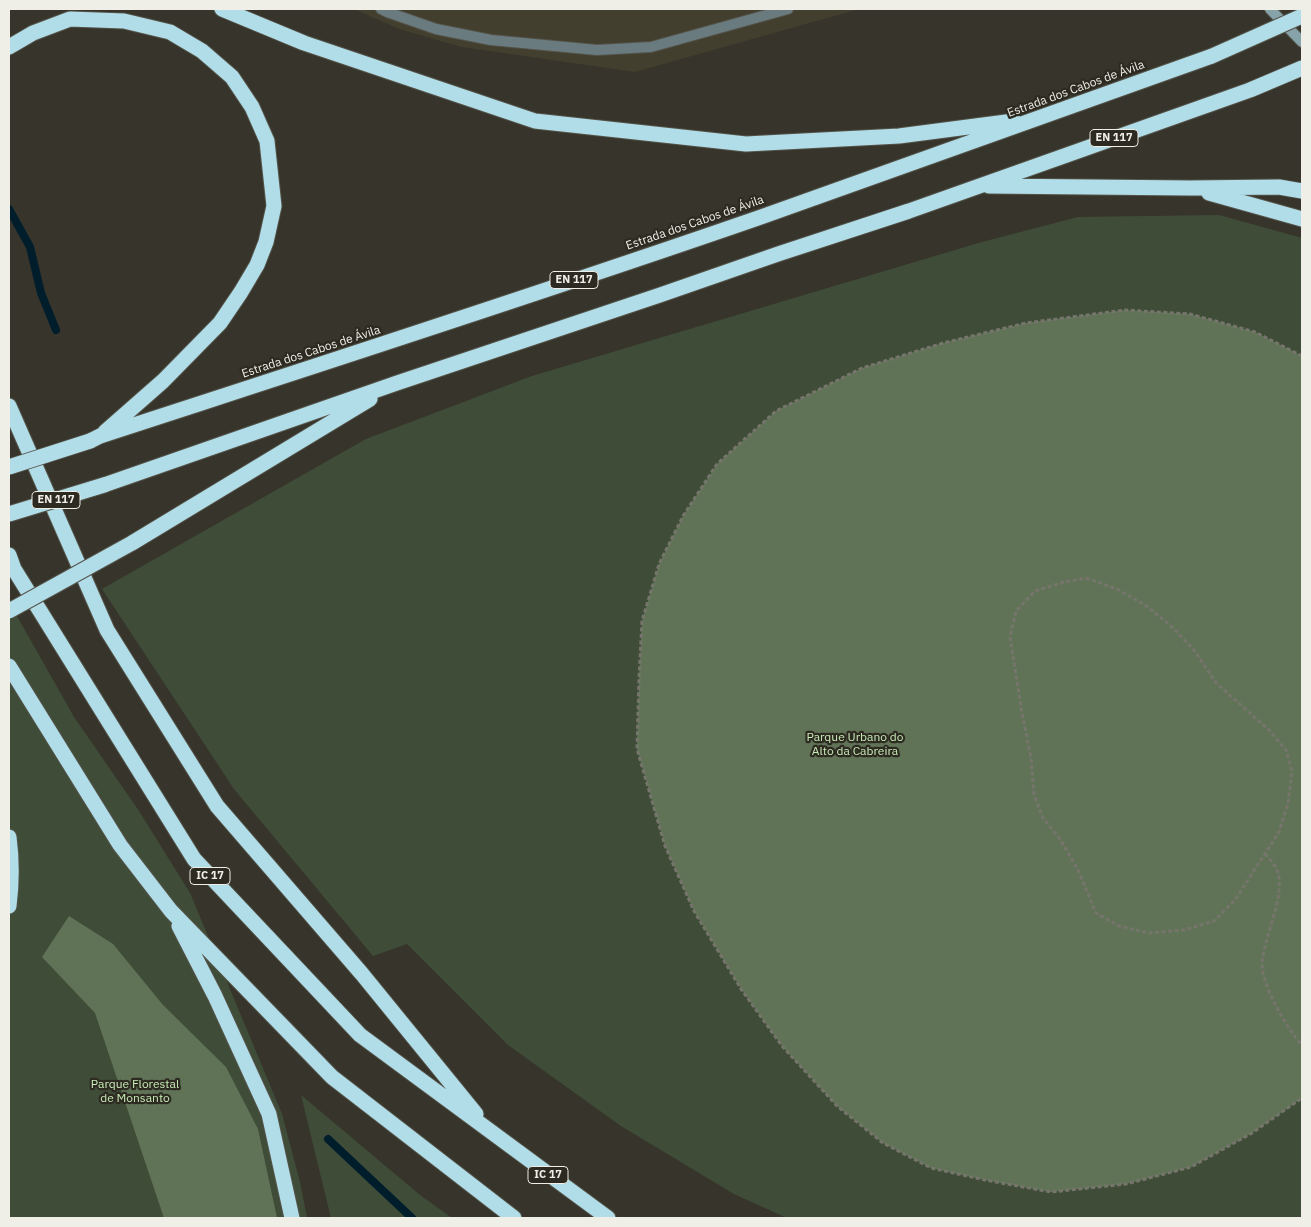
<!DOCTYPE html>
<html>
<head>
<meta charset="utf-8">
<style>
  body { margin:0 }
  #map { position:relative; width:1311px; height:1227px; overflow:hidden; background:#37352b; font-family:"IBM Plex Sans",sans-serif }
  canvas { display:block }
  .frame { position:absolute; inset:0; border:10px solid #efeee7; pointer-events:none }
</style>
</head>
<body>
<div id="map">
<canvas width="1311" height="1227"></canvas>
<div class="frame"></div>
</div>
<script>
const c = document.querySelector('canvas').getContext('2d');
c.lineJoin = 'round';
function paint(path, color) {
  c.fillStyle = color;
  c.fill(path, 'evenodd');
}
function stroke(path, color, width, dash) {
  c.strokeStyle = color;
  c.lineWidth = width;
  c.lineCap = dash ? 'butt' : 'round';
  c.setLineDash(dash || []);
  c.stroke(path);
}
function write(font, color, halo, rows, align = 'center') {
  c.font = font + ' "IBM Plex Sans",sans-serif';
  c.lineWidth = 4.5;
  c.setLineDash([]);
  c.textBaseline = 'middle';
  c.strokeStyle = halo;
  c.fillStyle = color;
  for (const [text, x, y, turn = 0] of rows) {
    c.save();
    c.translate(x, y);
    c.rotate((+turn || 0) * Math.PI / 180);
    c.textAlign = isNaN(turn) ? turn : align;
    if (halo) c.strokeText(text, 0, 0);
    c.fillText(text, 0, 0);
    c.restore();
  }
}
const built = new Path2D(`
  M 354,9 L 859,9 L 635,72 L 462,47 L 399,29 Z`);
const green = new Path2D(`
  M 1219,215 L 1302,238 L 1302,1218 L 787,1218 L 734,1194 L 621,1126 L 508,1045 L 407,944 L 373,956 L 234,789 L 102,589 L 366,439 L 532,376 L 982,242 L 1078,217 Z
  M 9,602 L 74,717 L 139,811 L 190,893 L 282,1114 L 300,1182 L 307,1218 L 9,1218 Z
  M 301,1095 L 420,1195 L 452,1218 L 331,1218 Z`);
const forest = new Path2D(`
  M 1125,310 L 1190,314 L 1255,332 L 1302,356 L 1302,1098 L 1252,1133 L 1191,1167 L 1126,1184 L 1051,1192 L 985,1180 L 931,1168 L 883,1143 L 837,1106 L 782,1046 L 741,989 L 694,911 L 665,846 L 637,749 L 639,678 L 642,621 L 659,564 L 683,516 L 717,464 L 776,411 L 862,368 L 943,343 L 1026,323 Z
  M 69,916 L 113,944 L 163,1005 L 226,1067 L 258,1129 L 277,1218 L 164,1218 L 95,1013 L 42,957 Z`);
const stream = new Path2D(`
  M 9,209 L 30,247 L 41,293 L 56,330
  M 328,1139 L 412,1218`);
const path = new Path2D(`
  M 1302,356 L 1255,332 L 1190,314 L 1125,310 L 1026,323 L 943,343 L 862,368 L 776,411 L 717,464 L 683,516 L 659,564 L 642,621 L 639,678 L 637,749 L 665,846 L 694,911 L 741,989 L 782,1046 L 837,1106 L 883,1143 L 931,1168 L 985,1180 L 1051,1192 L 1126,1184 L 1191,1167 L 1252,1133 L 1302,1098
  M 1086,578 L 1117,589 L 1145,605 L 1170,625 L 1194,650 L 1216,683 L 1269,730 L 1286,750 L 1292,772 L 1288,803 L 1279,832 L 1235,900 L 1214,921 L 1184,930 L 1149,933 L 1119,926 L 1096,913 L 1078,870 L 1060,839 L 1043,818 L 1034,795 L 1031,758 L 1022,713 L 1010,637 L 1016,611 L 1035,591 L 1064,582 Z
  M 1265,854 C 1270,859 1276,866 1278,873 C 1285,897 1264,937 1262,963 C 1261,985 1288,1030 1302,1045`);
const lane = new Path2D(`
  M 381,9 L 387,12 L 436,29 L 491,40 L 597,50 L 651,47 L 788,9`);
const secondary = new Path2D(`
  M 1270,9 L 1302,42`);
const highway = new Path2D(`
  M 222,9 L 304,43 L 535,121 L 746,144 L 899,136 L 1014,121
  M 9,47 L 33,33 L 70,19 L 124,21 L 170,32 L 202,51 L 232,77 L 252,107 L 267,141 L 274,206 L 266,242 L 257,265 L 241,292 L 220,323 L 163,381 L 105,432
  M 989,186 L 1190,188 L 1279,187 L 1302,191
  M 1209,193 L 1302,219
  M 9,406 L 107,630 L 217,806 L 362,974 L 476,1114
  M 90,441 L 100,436 C 321,364 542,293 761,217 C 912,164 1062,110 1212,56
  M 104,485 L 397,383 L 660,295 L 778,254 L 909,211 L 1250,90 L 1302,68
  M 132,543 L 370,399
  M 9,555 L 14,569 L 194,859 L 360,1035 L 608,1218
  M 9,666 L 120,845 L 171,911 L 332,1077 L 514,1218
  M 9,837 C 12,860 12,883 9,906
  M 179,926 L 215,996 L 269,1114 L 292,1218`);
const highwayBridge = new Path2D(`
  M 1212,56 L 1302,16
  M 9,467 L 90,441
  M 9,514 L 104,485
  M 9,611 L 132,543`);
const shields = [
  [1114,138,48],
  [574,280,48],
  [56,500,48],
  [210,876,40],
  [548,1175,40]
];
const shieldNames = [
  ["EN 117",1114,138],
  ["EN 117",574,280],
  ["EN 117",56,500],
  ["IC 17",210,876],
  ["IC 17",548,1175]
];
const streetNames = [
  ["Estrada dos Cabos de Ávila",1076,89,-20],
  ["Estrada dos Cabos de Ávila",695,223,-19],
  ["Estrada dos Cabos de Ávila",311,352,-18]
];
const parkNames = [
  ["Parque Urbano do",855,738],
  ["Alto da Cabreira",855,752],
  ["Parque Florestal",135,1085],
  ["de Monsanto",135,1099]
];
paint(built, '#423f2f');
paint(green, '#3f4d38');
paint(forest, '#607357');
stroke(stream, '#001d2c', 8);
stroke(lane, '#545349', 12);
stroke(secondary, '#545349', 12);
stroke(highway, '#545349', 17);
stroke(path, '#76756c', 3, [4, 2.5]);
stroke(lane, '#6a7b80', 10);
stroke(secondary, '#87a3aa', 10);
stroke(highway, '#b1dde8', 15);
stroke(highwayBridge, '#545349', 17, []);
stroke(highwayBridge, '#b1dde8', 15);
for (const [x, y, w] of shields) {
  const box = new Path2D();
  box.roundRect(x - w / 2, y - 8.5, w, 17, 4);
  c.fillStyle = '#2d2b21';
  c.fill(box);
  stroke(box, '#efeee7', 1);
}
write('bold 11px', '#efeee7', null, shieldNames);
write('12px', '#efeee7', '#2d2b21', streetNames);
write('12px', '#c8ebb7', '#2d2b21', parkNames);
</script>
</body>
</html>
